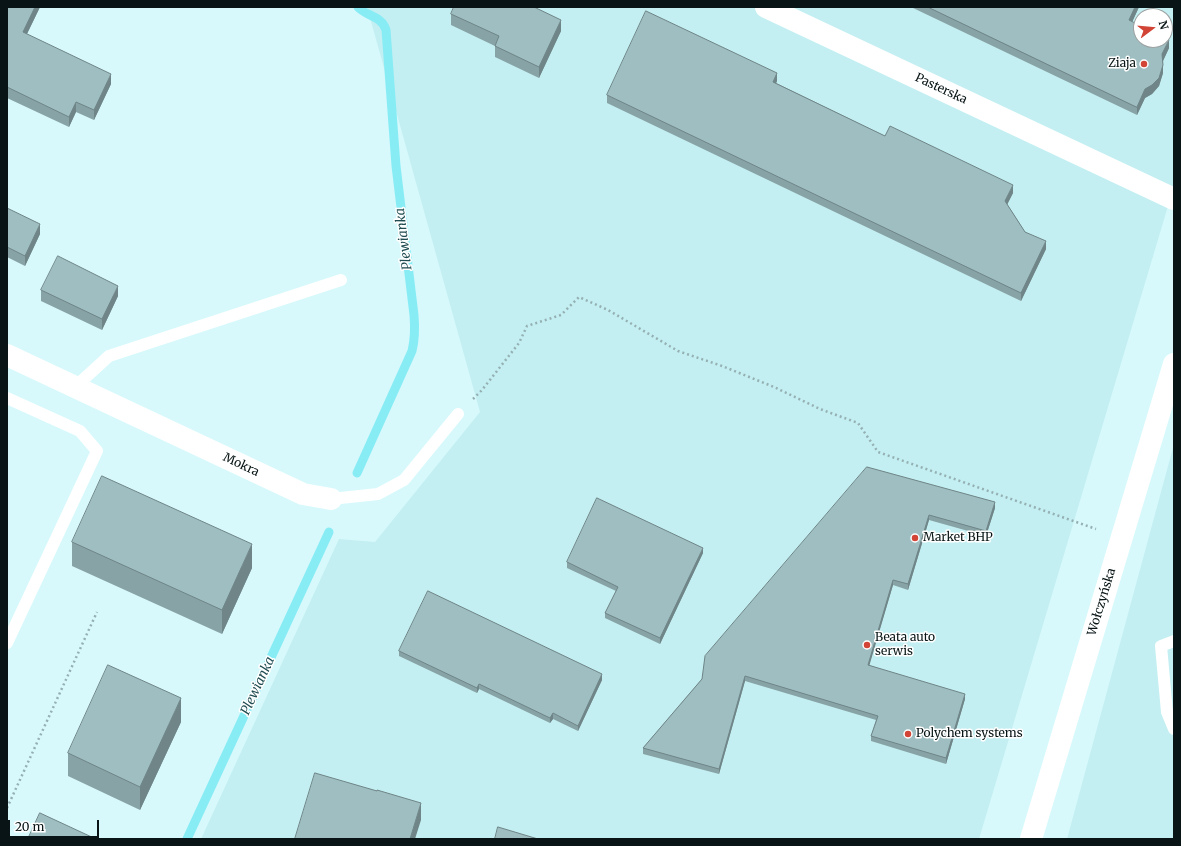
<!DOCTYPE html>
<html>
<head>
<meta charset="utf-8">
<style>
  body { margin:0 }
  #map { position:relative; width:1181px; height:846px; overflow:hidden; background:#d7f9fc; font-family:Merriweather,serif }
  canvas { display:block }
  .frame { position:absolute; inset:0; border:8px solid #081415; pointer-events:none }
  .north { position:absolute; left:1133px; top:8px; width:40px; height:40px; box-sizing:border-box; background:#fff; border:1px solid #9ca1a1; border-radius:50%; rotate:74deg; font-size:11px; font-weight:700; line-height:16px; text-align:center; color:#081415 }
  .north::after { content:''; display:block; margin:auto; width:14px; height:18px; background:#d24536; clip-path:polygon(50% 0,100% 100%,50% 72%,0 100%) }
  .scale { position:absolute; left:8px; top:820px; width:91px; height:18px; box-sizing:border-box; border:2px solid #081415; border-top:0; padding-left:5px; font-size:12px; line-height:14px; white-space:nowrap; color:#081415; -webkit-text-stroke:3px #fff; paint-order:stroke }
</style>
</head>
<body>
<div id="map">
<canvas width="1181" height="846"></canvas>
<div class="frame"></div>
<div class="north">N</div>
<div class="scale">20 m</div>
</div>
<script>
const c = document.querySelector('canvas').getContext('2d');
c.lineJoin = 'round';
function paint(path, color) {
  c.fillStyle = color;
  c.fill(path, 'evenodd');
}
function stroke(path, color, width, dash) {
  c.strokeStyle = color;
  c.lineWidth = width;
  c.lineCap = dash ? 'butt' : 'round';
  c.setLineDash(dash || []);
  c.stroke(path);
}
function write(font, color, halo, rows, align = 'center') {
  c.font = font + ' Merriweather,serif';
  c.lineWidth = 3;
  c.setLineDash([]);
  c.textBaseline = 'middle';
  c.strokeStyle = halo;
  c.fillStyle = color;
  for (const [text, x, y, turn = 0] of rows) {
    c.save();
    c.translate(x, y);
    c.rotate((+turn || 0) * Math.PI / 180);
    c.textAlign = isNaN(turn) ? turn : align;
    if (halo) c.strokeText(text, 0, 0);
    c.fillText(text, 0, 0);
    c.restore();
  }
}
const built = new Path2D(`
  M 367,7 L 1174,7 L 1174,186 L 979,839 L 201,839 L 339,539 L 375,542 L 480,412 ZM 1141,16 L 1165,16 L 1165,40 L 1141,40 Z
  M 1174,444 L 1174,839 L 1067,839 Z`);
const stream = new Path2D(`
  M 357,473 L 412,351 C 415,339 415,327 414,315 L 396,166 L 386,30 C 382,16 366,16 358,7
  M 187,839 L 329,532`);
const path = new Path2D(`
  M 473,399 L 482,390 L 519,343 L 527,326 L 561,315 L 579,297 L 608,310 L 678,351 L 722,366 L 774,387 L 820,409 L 858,423 L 878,452 L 1096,529
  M 7,808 L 97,612`);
const service = new Path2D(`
  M 75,387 L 109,356 L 341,280
  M 7,398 L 80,431 L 97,451 L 7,643
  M 331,499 L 378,494 L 404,480 L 458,414
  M 1174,641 L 1161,646 L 1167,712 L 1174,729`);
const minor = new Path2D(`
  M 766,7 L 1174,199
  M 7,355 L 303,494 L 331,499`);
const tertiary = new Path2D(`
  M 1031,839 L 1174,364`);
const wall = new Path2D(`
  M 7,7 L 40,7 L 27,34 L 111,84 L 94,120 L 76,112 L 69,127 L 7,98 Z
  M 911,7 L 1139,7 L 1132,22 L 1169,48 L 1163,61 L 1163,73 L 1159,86 L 1152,94 L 1145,98 L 1137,115 Z
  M 451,14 L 561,31 L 539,78 L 495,57 L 495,46 L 451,25 Z
  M 777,81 L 776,83 L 885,136 L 1013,193 L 1007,204 L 1025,232 L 1046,249 L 1021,301 L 607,103 L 607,95 Z
  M 7,208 L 40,234 L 25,266 L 7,257 Z
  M 41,290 L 118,296 L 102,330 L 41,301 Z
  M 867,467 L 995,508 L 986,536 L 929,520 L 908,590 L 893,585 L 869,665 L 965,699 L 946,764 L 871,741 L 871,736 L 876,720 L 745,681 L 719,774 L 643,754 L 643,748 L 702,679 Z
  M 72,542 L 252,568 L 222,634 L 72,566 Z
  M 703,553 L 660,644 L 605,618 L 605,613 L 616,591 L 567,568 L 567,562 Z
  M 399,651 L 602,680 L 578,731 L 553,719 L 550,723 L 479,689 L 477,693 L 399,656 Z
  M 181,722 L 140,810 L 68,776 L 68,753 Z`);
const shadedWall = new Path2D(`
  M 35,7 L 40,7 L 23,42 L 23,32 Z
  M 1135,7 L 1139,7 L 1129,29 L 1129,20 Z
  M 561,20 L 561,31 L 539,78 L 539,67 Z
  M 1169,40 L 1169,48 L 1162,63 L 1162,54 Z
  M 1163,65 L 1163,73 L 1159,86 L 1152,94 L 1145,98 L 1137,115 L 1137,107 L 1145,89 Z
  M 777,73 L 777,81 L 773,90 L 773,82 Z
  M 111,74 L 111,84 L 94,120 L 94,110 Z
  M 76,102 L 76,112 L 69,127 L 69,117 Z
  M 1013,185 L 1013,193 L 1005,209 L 1005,201 Z
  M 40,224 L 40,234 L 25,266 L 25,256 Z
  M 1046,241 L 1046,249 L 1021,301 L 1021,293 Z
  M 118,286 L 118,296 L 102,330 L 102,319 Z
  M 995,502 L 995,508 L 986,536 L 986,531 Z
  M 929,515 L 929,520 L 908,590 L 908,584 Z
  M 252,544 L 252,568 L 222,634 L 222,610 Z
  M 703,548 L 703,553 L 660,644 L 660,638 Z
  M 893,580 L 893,585 L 868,670 L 868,665 Z
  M 602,674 L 602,680 L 578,731 L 578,726 Z
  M 745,676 L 745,681 L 719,774 L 719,769 Z
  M 479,684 L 479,689 L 477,693 L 477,688 Z
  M 965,694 L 965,699 L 946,764 L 946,758 Z
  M 181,698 L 181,722 L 140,810 L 140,787 Z
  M 553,713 L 553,719 L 550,723 L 550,718 Z
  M 421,803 L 421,820 L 415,839 L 410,839 Z`);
const building = new Path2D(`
  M 7,7 L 35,7 L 23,32 L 111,74 L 94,110 L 76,102 L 69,117 L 7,87 Z
  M 454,7 L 534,7 L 561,20 L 539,67 L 495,46 L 499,36 L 451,14 Z
  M 928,7 L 1135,7 L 1129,20 L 1141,26 L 1141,40 L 1165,40 L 1165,38 L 1169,40 L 1162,54 L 1163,65 L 1159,78 L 1152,85 L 1145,89 L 1137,107 Z
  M 646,11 L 777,73 L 773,82 L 885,136 L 890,126 L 1013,185 L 1005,201 L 1025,232 L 1046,241 L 1021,293 L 607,95 Z
  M 7,208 L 40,224 L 25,256 L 7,247 Z
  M 58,256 L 118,286 L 102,319 L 41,290 Z
  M 867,467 L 995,502 L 986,531 L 929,515 L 908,584 L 893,580 L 868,665 L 965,694 L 946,758 L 871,736 L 878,716 L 745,676 L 719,769 L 643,748 L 702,679 L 705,656 Z
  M 102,476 L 252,544 L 222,610 L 72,542 Z
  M 597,498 L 703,548 L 660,638 L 605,613 L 618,587 L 567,562 Z
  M 428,591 L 602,674 L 578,726 L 553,713 L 550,718 L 479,684 L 477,688 L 399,651 Z
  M 108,665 L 181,698 L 140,787 L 68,753 Z
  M 315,773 L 377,791 L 377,790 L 421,803 L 410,839 L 295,839 Z
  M 40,813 L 96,839 L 28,839 Z
  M 498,827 L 538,839 L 495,839 Z`);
const markers = [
  [1144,64,4,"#d24536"],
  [915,538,4,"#d24536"],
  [867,645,4,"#d24536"],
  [908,734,4,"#d24536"]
];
const poiNames = [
  ["Ziaja",1136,64,"right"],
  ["Market BHP",923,538],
  ["Beata auto",875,638],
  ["serwis",875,652],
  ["Polychem systems",916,734]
];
const streetNames = [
  ["Pasterska",941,89,25],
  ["Mokra",241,465,25],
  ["Wołczyńska",1102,602,-73]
];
const waterNames = [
  ["Plewianka",404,239,-97],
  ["Plewianka",258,686,-65]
];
paint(built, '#c3eff2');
stroke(stream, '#88ecf5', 9);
stroke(path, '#95b0b3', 2.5, [2, 3]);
stroke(service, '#fff', 12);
stroke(minor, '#fff', 22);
stroke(tertiary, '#fff', 22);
paint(wall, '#88a3a6');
paint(shadedWall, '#6f8587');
paint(building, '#9ebec1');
stroke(building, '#6f8587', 1);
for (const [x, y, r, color] of markers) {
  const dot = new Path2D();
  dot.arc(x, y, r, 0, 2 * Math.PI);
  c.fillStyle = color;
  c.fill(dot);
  stroke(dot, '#fff', 1.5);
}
write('12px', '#081415', '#fff', poiNames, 'left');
write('12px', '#081415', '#fff', streetNames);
write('italic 13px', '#1f4c50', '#fff', waterNames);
</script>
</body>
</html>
